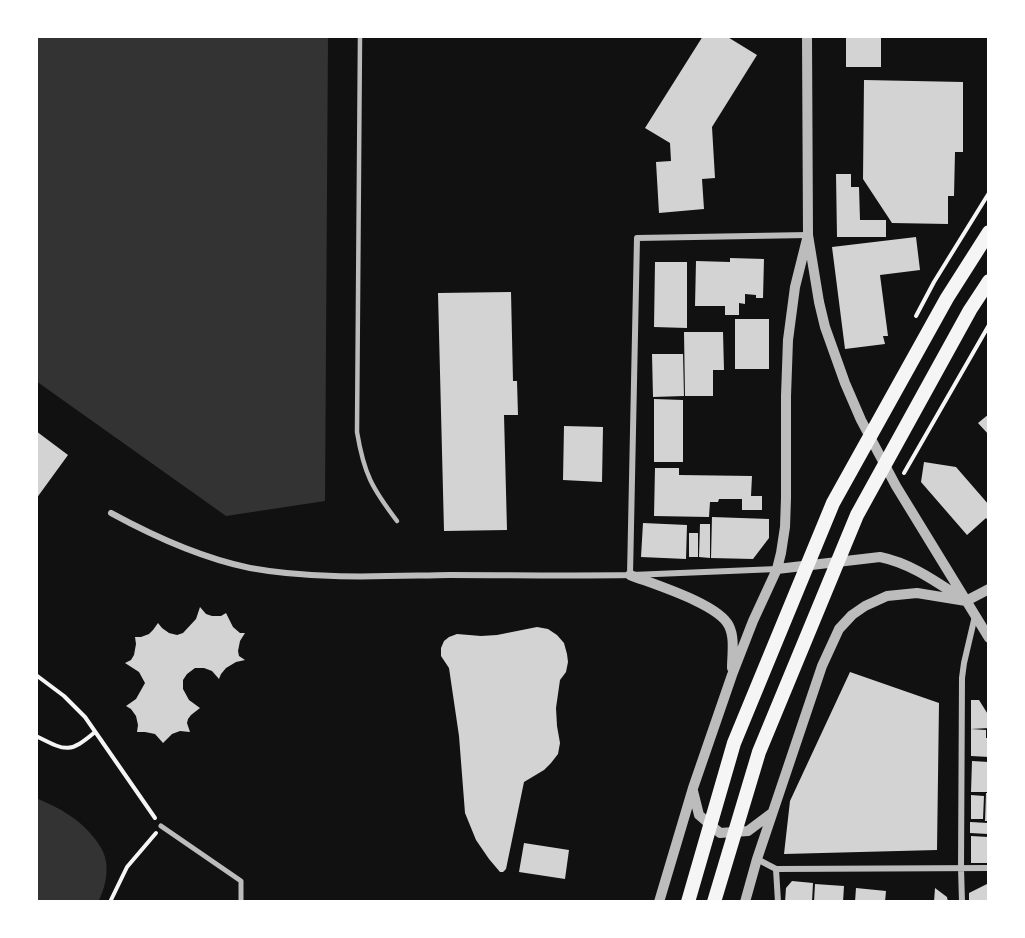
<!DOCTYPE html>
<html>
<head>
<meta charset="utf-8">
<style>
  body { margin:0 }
  #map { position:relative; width:1025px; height:938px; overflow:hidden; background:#111; font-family:"IBM Plex Sans",sans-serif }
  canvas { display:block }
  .frame { position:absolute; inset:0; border:38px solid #fff; pointer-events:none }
</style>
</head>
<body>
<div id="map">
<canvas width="1025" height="938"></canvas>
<div class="frame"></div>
</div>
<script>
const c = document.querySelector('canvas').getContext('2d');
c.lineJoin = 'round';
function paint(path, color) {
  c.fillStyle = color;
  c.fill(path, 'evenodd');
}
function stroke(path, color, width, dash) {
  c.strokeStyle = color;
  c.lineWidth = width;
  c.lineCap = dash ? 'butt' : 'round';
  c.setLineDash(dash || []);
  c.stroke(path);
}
const water = new Path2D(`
  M 36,36 L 328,36 L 325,501 L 226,516 L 36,381 Z
  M 36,798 C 47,803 59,808 69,815 C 82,823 101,842 105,857 C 109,871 105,889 98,902 L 36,902 Z`);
const building = new Path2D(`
  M 703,36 L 726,36 L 757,55 L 712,127 L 715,178 L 702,179 L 704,209 L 659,213 L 656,162 L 671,161 L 670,143 L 645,128 Z
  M 846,36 L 881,36 L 881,67 L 846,67 Z
  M 864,80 L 963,82 L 963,152 L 955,152 L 954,196 L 948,196 L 948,224 L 892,223 L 863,179 Z
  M 836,174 L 851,174 L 851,187 L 859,187 L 860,220 L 886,220 L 886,237 L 837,237 Z
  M 916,237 L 920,270 L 880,275 L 888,336 L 883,336 L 885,344 L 845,349 L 832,247 Z
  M 730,258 L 764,259 L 763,298 L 756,298 L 756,295 L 745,294 L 745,304 L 739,303 L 739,315 L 725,315 L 725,306 L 695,306 L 696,261 L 730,262 Z
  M 655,262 L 687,262 L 687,328 L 654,327 Z
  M 511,292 L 513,381 L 517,381 L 518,415 L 504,415 L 507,530 L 444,531 L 438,293 Z
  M 735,319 L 769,319 L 769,369 L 735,369 Z
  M 684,332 L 723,332 L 724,370 L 713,370 L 713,396 L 685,396 Z
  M 652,354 L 683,354 L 684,396 L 653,397 Z
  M 654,399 L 683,400 L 683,462 L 654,462 Z
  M 989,414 L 989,435 L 978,423 Z
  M 564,426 L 603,427 L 602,482 L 563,480 Z
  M 36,431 L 68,455 L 36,499 Z
  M 924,462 L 956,467 L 989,505 L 989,522 L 986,518 L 967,535 L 921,482 Z
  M 655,468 L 679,468 L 679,475 L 752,476 L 751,496 L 762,496 L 762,510 L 742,510 L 742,499 L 719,499 L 718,502 L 710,502 L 709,517 L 654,516 Z
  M 712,517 L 769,519 L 769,538 L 753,559 L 711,558 Z
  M 643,523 L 687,525 L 686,559 L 641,557 Z
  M 700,524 L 710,524 L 710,558 L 699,557 Z
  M 689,533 L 698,533 L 698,557 L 689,557 Z
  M 200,607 L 206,614 L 212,616 L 221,616 L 226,613 L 233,627 L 240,633 L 245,633 L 240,641 L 238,651 L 239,656 L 245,660 L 236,662 L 226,668 L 221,674 L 219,679 L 212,671 L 204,668 L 195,668 L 187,674 L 183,680 L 183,689 L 189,700 L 200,708 L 191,715 L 188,719 L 187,723 L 190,732 L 180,731 L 172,734 L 163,743 L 155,734 L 145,732 L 137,732 L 138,725 L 136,716 L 131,709 L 126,706 L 136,699 L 145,683 L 139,672 L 125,663 L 131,660 L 134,655 L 136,644 L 135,637 L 141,637 L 149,634 L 153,630 L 158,623 L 162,628 L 169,633 L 177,635 L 183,633 L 196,619 Z
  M 537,627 L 548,629 L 557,635 L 564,643 L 567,654 L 568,662 L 566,672 L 560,680 L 556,708 L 557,726 L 560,743 L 558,754 L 551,763 L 544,770 L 524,782 L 506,869 L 503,872 L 500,872 L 489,859 L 476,840 L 465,813 L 459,736 L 449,668 L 441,656 L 441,648 L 444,641 L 449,637 L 457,634 L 481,636 L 497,635 Z
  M 850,672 L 939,703 L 937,850 L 784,854 L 790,801 Z
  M 971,700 L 979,700 L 989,716 L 989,728 L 971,729 Z
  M 971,729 L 986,730 L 986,738 L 989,738 L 989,757 L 971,756 Z
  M 972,761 L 989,762 L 989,792 L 971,792 Z
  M 986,793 L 989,793 L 989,821 L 985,821 Z
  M 971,795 L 984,796 L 983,819 L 971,819 Z
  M 970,822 L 988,823 L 988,834 L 970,833 Z
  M 971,836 L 989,837 L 989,863 L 971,863 Z
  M 524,843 L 569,850 L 565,879 L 519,872 Z
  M 792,881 L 813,883 L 812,902 L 785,902 L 786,888 Z
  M 815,884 L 844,886 L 843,902 L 814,902 Z
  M 987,884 L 989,890 L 989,902 L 969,902 L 969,893 Z
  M 856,888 L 886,891 L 885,902 L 855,902 Z
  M 935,888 L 947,897 L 948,902 L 934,902 Z`);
const path = new Path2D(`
  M 916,316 L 934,282 L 989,193
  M 904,473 L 989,325
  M 36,675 L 64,696 L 85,717 L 155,818
  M 36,736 C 66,751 69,754 95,732
  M 110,902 L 127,867 L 156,833`);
const service = new Path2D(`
  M 360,36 L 357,432 C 364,474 372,488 397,521`);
const pedestrian = new Path2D(`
  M 161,826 L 241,881 L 241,902`);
const minor = new Path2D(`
  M 111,513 C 155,537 201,558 250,568 C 316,580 384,576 450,575 C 510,575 571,576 632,575 C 680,573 729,571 777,569
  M 630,575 L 637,238 L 808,235
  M 757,859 L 776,869 L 989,868
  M 776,869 L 778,902
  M 962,902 L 961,868 L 962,678 L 964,663 L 975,616`);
const tertiary = new Path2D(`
  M 807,36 L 808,235 L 819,302 L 825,327 L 845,383 L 861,420 L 896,486 L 989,638
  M 777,569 L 880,557 C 910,563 935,581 961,598
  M 630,575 C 653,584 719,604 729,626 C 735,638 732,655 732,668
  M 966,601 L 989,589
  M 693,791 L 699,815 L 720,833 L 748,831 L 772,813
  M 659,902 L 693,788 L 732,675 L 753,621 L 777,569 L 781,553 L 785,527 L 786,498 L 786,396 L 788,340 L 795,287 L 808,235
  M 745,902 L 757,859 L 822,666 L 839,629 L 852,615 L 865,606 L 887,596 L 917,593 L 966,601`);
const primary = new Path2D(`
  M 688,902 L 734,743 L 833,503 L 947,298 L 989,232
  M 714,902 L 759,752 L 857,515 L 970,310 L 989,281`);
paint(water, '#333');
paint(building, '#d3d3d3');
stroke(path, '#f5f5f5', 4);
stroke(service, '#bcbcbc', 4.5);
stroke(pedestrian, '#bcbcbc', 5);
stroke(minor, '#bcbcbc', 6);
stroke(tertiary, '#bcbcbc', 10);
stroke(primary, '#f5f5f5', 14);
</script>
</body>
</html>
